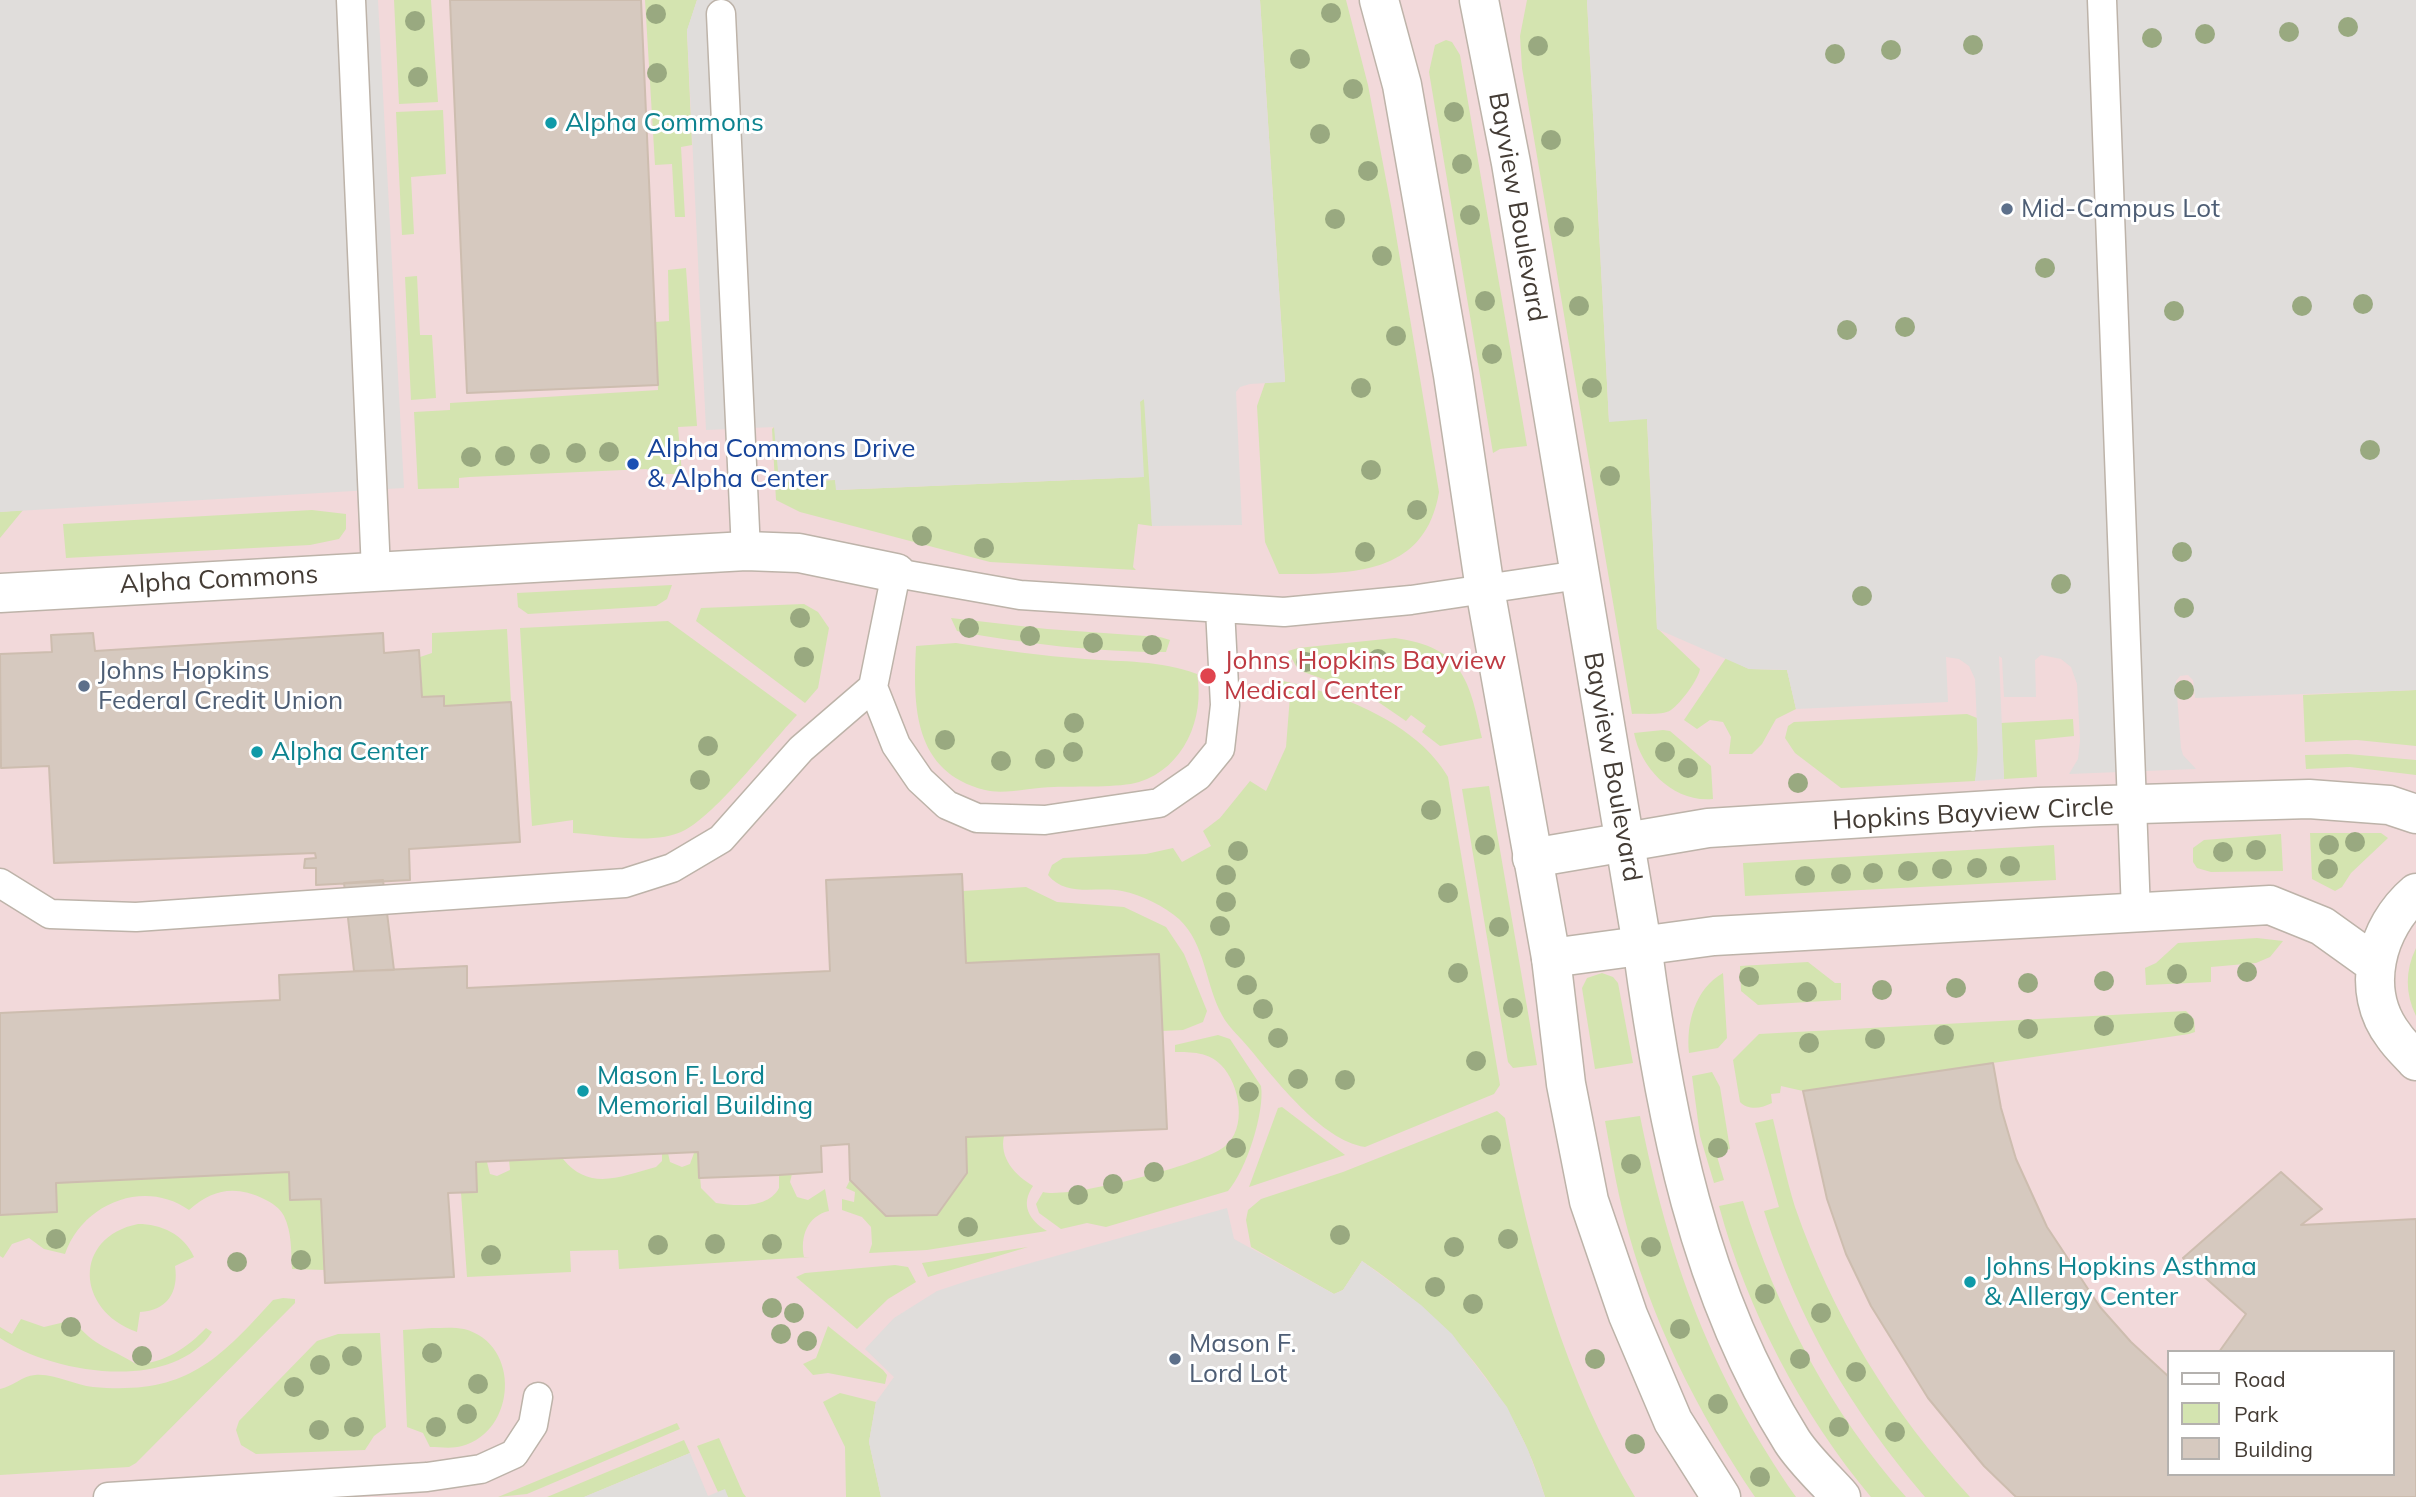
<!DOCTYPE html>
<html>
<head>
<meta charset="utf-8">
<style>
  body { margin:0 }
  #map { position:relative; width:2416px; height:1497px; overflow:hidden; background:#f2ece6; font-family:Mulish,sans-serif }
  canvas { display:block }
  .legend { position:absolute; left:2167px; top:1350px; width:228px; height:126px; box-sizing:border-box; background:#fff; border:2px solid #b4b1ae; margin:0; padding:9px 12px; list-style:none; font-size:21px; color:#443c35 }
  .legend li { display:flex; align-items:center; gap:14px; height:35px }
  .legend b { width:35px; border:2px solid #b4b1ae }
</style>
</head>
<body>
<div id="map">
<canvas width="2416" height="1497"></canvas>
<ul class="legend">
<li><b style="height:9px;background:#fff"></b>Road</li>
<li><b style="height:19px;background:#d4e4b0"></b>Park</li>
<li><b style="height:19px;background:#d6c9bf"></b>Building</li>
</ul>
</div>
<script>
const c = document.querySelector('canvas').getContext('2d');
c.lineJoin = 'round';
function paint(path, color) {
  c.fillStyle = color;
  c.fill(path, 'evenodd');
}
function stroke(path, color, width, dash) {
  c.strokeStyle = color;
  c.lineWidth = width;
  c.lineCap = dash ? 'butt' : 'round';
  c.setLineDash(dash || []);
  c.stroke(path);
}
function write(font, color, halo, rows, align = 'center') {
  c.font = font + ' Mulish,sans-serif';
  c.lineWidth = 6;
  c.setLineDash([]);
  c.textBaseline = 'middle';
  c.strokeStyle = halo;
  c.fillStyle = color;
  for (const [text, x, y, turn = 0] of rows) {
    c.save();
    c.translate(x, y);
    c.rotate((+turn || 0) * Math.PI / 180);
    c.textAlign = isNaN(turn) ? turn : align;
    if (halo) c.strokeText(text, 0, 0);
    c.fillText(text, 0, 0);
    c.restore();
  }
}
const medical = new Path2D(`
  M 0,0 L 2416,0 L 2416,1497 L 0,1497 ZM 2169,1352 L 2393,1352 L 2393,1474 L 2169,1474 Z`);
const green = new Path2D(`
  M 394,0 L 431,0 L 438,102 L 399,104 Z
  M 645,0 L 697,0 L 687,31 L 692,145 L 681,147 L 685,217 L 675,217 L 672,164 L 655,165 Z
  M 1260,0 L 1346,0 L 1368,85 L 1392,211 L 1439,492 C 1425,577 1349,574 1279,574 L 1265,542 L 1263,512 L 1257,406 L 1265,383 L 1285,381 Z
  M 1527,0 L 1587,0 L 1609,421 L 1647,418 L 1657,628 L 1700,669 C 1698,680 1681,703 1671,710 C 1662,716 1642,713 1632,714 L 1522,68 L 1520,36 Z
  M 1446,40 L 1452,42 L 1460,55 L 1527,446 L 1500,449 L 1493,453 L 1429,72 L 1435,45 Z
  M 443,110 L 446,174 L 411,177 L 414,234 L 402,235 L 396,112 Z
  M 686,268 L 697,426 L 678,427 L 682,474 L 651,474 L 650,470 L 646,469 L 469,477 L 459,478 L 459,488 L 418,489 L 414,412 L 450,410 L 450,403 L 658,390 L 655,322 L 669,321 L 668,270 Z
  M 417,276 L 420,335 L 432,335 L 436,398 L 411,400 L 405,277 Z
  M 1144,399 L 1147,412 L 1152,526 L 1138,524 L 1133,567 L 1136,570 L 990,562 L 800,512 L 776,500 L 772,429 L 774,427 L 777,429 L 779,482 L 835,480 L 837,490 L 1143,477 L 1140,401 Z
  M 23,510 L 0,538 L 0,512 Z
  M 312,510 L 346,514 L 346,529 L 339,539 L 310,545 L 66,558 L 63,524 Z
  M 672,585 L 667,599 L 656,606 L 528,614 L 518,607 L 517,593 Z
  M 804,604 L 818,612 L 829,628 L 818,688 L 805,703 L 696,621 L 701,608 Z
  M 951,618 L 1047,629 L 1160,637 L 1170,640 L 1166,652 C 1096,652 1025,644 957,631 Z
  M 668,621 L 797,715 C 770,744 717,813 685,830 C 656,846 604,835 573,833 L 573,820 L 532,826 L 520,628 Z
  M 507,629 L 511,702 L 444,706 L 443,696 L 422,697 L 420,657 L 432,653 L 432,633 Z
  M 1395,638 C 1462,647 1469,679 1482,738 L 1440,746 L 1422,732 L 1426,726 L 1411,715 L 1406,721 L 1368,695 L 1298,670 L 1288,651 L 1298,648 Z
  M 956,643 C 999,650 1042,656 1085,659 C 1123,662 1160,660 1197,674 C 1205,718 1184,768 1139,782 C 1120,788 1076,786 1054,787 C 1033,787 1004,795 985,790 C 913,772 913,706 916,646 Z
  M 1726,658 L 1749,669 L 1787,670 L 1796,709 L 1776,719 L 1762,744 L 1752,754 L 1729,754 L 1731,737 L 1723,722 L 1710,720 L 1697,729 L 1684,720 Z
  M 1283,681 C 1340,693 1418,724 1448,777 L 1500,1085 L 1494,1094 L 1365,1147 C 1321,1140 1276,1080 1249,1048 C 1241,1038 1228,1027 1222,1015 C 1205,984 1206,945 1179,919 C 1164,906 1142,895 1122,891 C 1096,886 1067,898 1048,875 L 1052,865 L 1063,858 L 1146,854 L 1173,848 L 1182,862 L 1211,846 L 1203,831 L 1220,818 L 1250,781 L 1266,791 L 1286,747 L 1290,696 L 1271,696 L 1272,688 Z
  M 2416,690 L 2416,746 L 2357,740 L 2305,742 L 2303,695 Z
  M 1967,714 L 1977,718 L 1978,768 L 1975,781 L 1841,788 L 1795,753 L 1785,738 L 1788,726 L 1794,722 Z
  M 2073,719 L 2074,736 L 2035,740 L 2037,777 L 2004,779 L 2001,723 Z
  M 1663,730 L 1670,731 L 1711,766 L 1713,799 C 1674,803 1641,769 1634,733 Z
  M 2348,754 L 2416,760 L 2416,775 L 2350,767 L 2306,769 L 2305,755 Z
  M 1489,786 L 1537,1065 L 1513,1068 L 1508,1062 L 1462,789 Z
  M 2310,833 L 2381,833 L 2388,838 L 2351,873 L 2342,887 L 2335,891 L 2312,879 Z
  M 2281,834 L 2283,871 L 2211,872 L 2197,868 L 2193,862 L 2193,848 L 2204,840 Z
  M 2054,845 L 2056,880 L 1745,896 L 1743,863 Z
  M 1026,887 L 1057,902 L 1124,907 L 1166,927 L 1184,954 L 1207,1011 L 1203,1022 L 1183,1030 L 1162,1031 L 1159,954 L 966,963 L 963,891 Z
  M 2257,938 L 2283,941 L 2270,957 L 2256,963 L 2211,967 L 2211,982 L 2146,985 L 2145,968 L 2156,963 L 2178,943 Z
  M 2416,948 L 2416,1016 C 2405,993 2405,971 2416,948 Z
  M 1808,962 L 1835,983 L 1841,983 L 1841,1000 L 1758,1005 L 1741,991 L 1740,966 Z
  M 1602,973 L 1613,977 L 1618,983 L 1633,1063 L 1595,1069 L 1582,988 L 1587,978 Z
  M 1723,973 L 1727,1038 L 1718,1048 L 1689,1053 C 1686,1023 1695,989 1723,973 Z
  M 2186,1011 L 2194,1019 L 2195,1032 L 2189,1034 L 1803,1091 L 1781,1086 L 1780,1093 L 1771,1094 L 1772,1103 C 1762,1108 1749,1111 1740,1102 L 1733,1060 L 1759,1034 Z
  M 1218,1035 L 1230,1039 L 1261,1086 C 1265,1112 1246,1171 1228,1191 L 1106,1227 L 1087,1223 L 1061,1229 L 1039,1213 L 1036,1204 L 1043,1192 C 1070,1199 1201,1165 1224,1147 C 1248,1129 1240,1084 1221,1065 C 1209,1052 1191,1052 1175,1052 L 1175,1045 Z
  M 1712,1072 L 1720,1087 L 1730,1149 L 1716,1153 L 1724,1180 L 1714,1183 L 1700,1136 L 1692,1076 Z
  M 1282,1107 L 1345,1155 L 1249,1187 L 1278,1108 Z
  M 1497,1111 L 1505,1118 C 1529,1251 1565,1380 1635,1497 L 1545,1497 C 1516,1397 1448,1318 1362,1261 L 1343,1290 L 1334,1294 L 1251,1247 L 1246,1220 L 1248,1210 L 1261,1199 L 1343,1172 Z
  M 1640,1116 C 1670,1264 1710,1373 1796,1497 L 1755,1497 C 1697,1412 1649,1316 1624,1216 C 1616,1185 1611,1153 1605,1121 Z
  M 1773,1119 C 1780,1148 1786,1178 1795,1207 C 1833,1317 1891,1411 1970,1497 L 1925,1497 C 1850,1409 1799,1322 1764,1211 L 1779,1207 L 1755,1123 Z
  M 1004,1136 C 999,1158 1015,1175 1033,1186 C 1020,1205 1029,1220 1047,1231 L 927,1250 L 869,1253 L 872,1244 L 871,1227 L 862,1217 L 842,1210 L 842,1199 L 854,1202 L 855,1192 L 846,1188 L 850,1180 L 886,1216 L 937,1215 L 967,1173 L 966,1137 Z
  M 698,1152 L 701,1188 L 716,1203 C 736,1206 768,1209 779,1188 L 779,1175 L 792,1174 L 790,1182 L 797,1197 L 808,1200 L 825,1189 L 829,1211 C 807,1216 800,1237 804,1257 L 810,1257 L 619,1269 L 618,1250 L 570,1251 L 571,1272 L 467,1277 L 461,1193 L 477,1191 L 476,1162 L 487,1162 L 490,1174 L 497,1176 L 510,1170 L 509,1160 L 563,1159 C 590,1192 621,1176 656,1167 L 662,1161 L 662,1153 L 668,1153 L 670,1162 L 682,1167 L 690,1164 L 694,1153 Z
  M 289,1172 L 290,1200 L 321,1199 L 325,1270 L 292,1269 C 291,1252 292,1232 284,1216 C 279,1207 272,1203 264,1199 C 235,1185 213,1189 189,1210 C 144,1178 82,1204 65,1254 L 44,1249 L 29,1238 L 12,1244 L 3,1258 L 0,1256 L 0,1215 L 57,1212 L 56,1183 Z
  M 1743,1201 C 1776,1309 1831,1413 1906,1497 L 1871,1497 C 1802,1415 1747,1310 1719,1206 Z
  M 138,1224 C 161,1224 184,1234 194,1257 L 175,1266 C 179,1292 167,1311 140,1312 L 137,1332 C 75,1310 73,1237 138,1224 Z
  M 1028,1247 L 928,1277 L 922,1263 Z
  M 895,1265 L 908,1267 L 916,1282 L 888,1299 L 857,1329 L 796,1277 L 805,1273 Z
  M 283,1298 L 295,1299 L 295,1303 L 136,1463 L 129,1467 L 0,1475 L 0,1389 C 12,1387 22,1376 35,1375 C 54,1373 74,1385 93,1387 C 184,1395 216,1363 273,1300 Z
  M 21,1319 L 44,1327 L 73,1320 C 95,1348 111,1348 136,1364 C 164,1364 188,1347 206,1328 L 212,1332 C 171,1394 51,1373 0,1338 L 0,1327 L 12,1334 Z
  M 828,1326 L 883,1370 L 887,1375 L 885,1384 L 828,1373 L 813,1375 L 803,1364 L 816,1358 Z
  M 432,1328 C 442,1328 454,1327 464,1329 C 522,1344 516,1432 462,1446 C 452,1449 440,1447 430,1447 L 423,1433 L 407,1427 L 403,1330 Z
  M 380,1333 L 386,1427 L 374,1436 L 365,1450 L 256,1454 L 241,1445 L 236,1430 L 239,1421 L 317,1341 L 338,1334 Z
  M 840,1393 L 876,1402 L 869,1442 L 881,1497 L 846,1497 L 845,1447 L 823,1402 Z
  M 677,1423 L 680,1429 L 527,1494 L 498,1497 Z
  M 719,1438 L 743,1493 L 746,1497 L 728,1497 L 724,1490 L 718,1492 L 697,1446 Z
  M 684,1440 L 690,1453 L 584,1497 L 547,1497 Z`);
const parking = new Path2D(`
  M 0,0 L 378,0 L 404,488 L 0,512 Z
  M 697,0 L 1260,0 L 1285,382 L 1250,384 L 1240,387 L 1236,392 L 1242,525 L 1152,526 L 1144,399 L 1140,402 L 1144,477 L 836,490 L 835,480 L 779,482 L 774,427 L 706,430 L 687,30 Z
  M 1587,0 L 2416,0 L 2416,690 L 2195,698 L 2193,680 L 2188,675 L 2180,676 L 2176,681 L 2181,748 L 2183,755 L 2196,769 L 2069,774 L 2078,759 L 2080,740 L 2077,684 L 2071,667 L 2061,659 L 2041,655 L 2035,660 L 2036,697 L 2004,697 L 2002,658 L 1999,656 L 2004,779 L 1975,781 L 1978,749 L 1975,679 L 1969,666 L 1959,659 L 1946,657 L 1948,702 L 1796,709 L 1787,670 L 1749,669 L 1657,629 L 1647,419 L 1609,422 Z
  M 1227,1208 L 1234,1239 L 1334,1294 L 1343,1290 L 1362,1261 L 1421,1305 L 1452,1334 L 1507,1407 L 1528,1450 L 1545,1497 L 881,1497 L 869,1442 L 876,1402 L 894,1377 L 865,1349 L 894,1318 L 937,1291 L 970,1280 Z
  M 690,1453 L 708,1496 L 725,1489 L 728,1497 L 584,1497 Z`);
const building = new Path2D(`
  M 450,0 L 641,0 L 658,385 L 467,393 Z
  M 93,633 L 95,651 L 383,633 L 384,653 L 419,650 L 422,697 L 444,696 L 444,706 L 511,702 L 520,842 L 409,849 L 410,880 L 316,885 L 316,868 L 304,868 L 305,859 L 316,858 L 315,853 L 54,863 L 49,766 L 1,768 L 0,654 L 52,652 L 51,635 Z
  M 962,874 L 966,963 L 1159,954 L 1167,1129 L 966,1137 L 967,1173 L 937,1215 L 886,1216 L 850,1180 L 849,1144 L 821,1146 L 822,1172 L 779,1175 L 699,1178 L 698,1152 L 476,1162 L 477,1192 L 448,1193 L 454,1277 L 325,1283 L 321,1199 L 290,1200 L 289,1172 L 56,1183 L 57,1212 L 0,1215 L 0,1013 L 280,1000 L 279,975 L 467,966 L 467,988 L 830,971 L 826,880 Z
  M 383,880 L 394,970 L 354,971 L 344,883 Z
  M 1993,1063 L 2001,1108 L 2016,1159 L 2047,1227 L 2100,1307 L 2131,1342 L 2169,1377 L 2169,1474 L 2393,1474 L 2393,1352 L 2219,1352 L 2246,1314 L 2183,1258 L 2281,1172 L 2322,1209 L 2301,1225 L 2416,1219 L 2416,1497 L 2016,1497 L 1984,1466 L 1928,1398 L 1871,1306 L 1846,1254 L 1827,1199 L 1803,1091 Z`);
const service = new Path2D(`
  M 351,0 L 376,571
  M 2102,0 L 2136,912
  M 721,14 L 746,551
  M 873,687 L 896,745 L 920,780 L 947,805 L 977,818 L 1045,820 L 1159,803 L 1198,776 L 1220,749 L 1225,705 L 1220,609
  M 0,883 L 50,914 L 136,917 L 625,883 L 672,868 L 721,839 L 801,749 L 873,687 L 896,573 L 1020,595 L 1284,612 L 1411,600 L 1579,575
  M 108,1497 L 427,1477 L 481,1469 L 514,1454 L 533,1425 L 538,1397`);
const minor = new Path2D(`
  M 0,593 L 746,551 L 799,553 L 896,573
  M 1532,858 L 1708,828 L 2039,807 L 2309,799 L 2389,805 L 2416,814
  M 2416,893 C 2376,927 2359,991 2394,1036 C 2400,1045 2409,1053 2416,1061
  M 1551,958 L 1714,936 L 2270,905 L 2322,926 L 2375,964`);
const tertiary = new Path2D(`
  M 1379,0 L 1402,85 L 1453,375 L 1485,589 L 1551,958 L 1566,1084 L 1589,1201 L 1628,1315 L 1673,1421 L 1721,1497
  M 1479,0 L 1511,163 L 1642,945 C 1665,1117 1698,1291 1792,1441 C 1805,1461 1825,1479 1841,1497`);
const trees = [
  [1331,13],
  [656,14],
  [415,21],
  [2348,27],
  [2289,32],
  [2205,34],
  [2152,38],
  [1973,45],
  [1538,46],
  [1891,50],
  [1835,54],
  [1300,59],
  [657,73],
  [418,77],
  [1353,89],
  [1454,112],
  [1320,134],
  [1551,140],
  [1462,164],
  [1368,171],
  [1470,215],
  [1335,219],
  [1564,227],
  [1382,256],
  [2045,268],
  [1485,301],
  [2363,304],
  [1579,306],
  [2302,306],
  [2174,311],
  [1905,327],
  [1847,330],
  [1396,336],
  [1492,354],
  [1361,388],
  [1592,388],
  [2370,450],
  [609,452],
  [576,453],
  [540,454],
  [505,456],
  [471,457],
  [1371,470],
  [1610,476],
  [1417,510],
  [922,536],
  [984,548],
  [1365,552],
  [2182,552],
  [2061,584],
  [1862,596],
  [2184,608],
  [800,618],
  [969,628],
  [1030,636],
  [1093,643],
  [1152,645],
  [804,657],
  [1378,659],
  [1306,662],
  [2184,690],
  [1074,723],
  [945,740],
  [708,746],
  [1073,752],
  [1665,752],
  [1045,759],
  [1001,761],
  [1688,768],
  [700,780],
  [1798,783],
  [1431,810],
  [2355,842],
  [1485,845],
  [2329,845],
  [2256,850],
  [1238,851],
  [2223,852],
  [2010,866],
  [1977,868],
  [1942,869],
  [2328,869],
  [1908,871],
  [1873,873],
  [1841,874],
  [1226,875],
  [1805,876],
  [1448,893],
  [1226,902],
  [1220,926],
  [1499,927],
  [1235,958],
  [2247,972],
  [1458,973],
  [2177,974],
  [1749,977],
  [2104,981],
  [2028,983],
  [1247,985],
  [1956,988],
  [1882,990],
  [1807,992],
  [1513,1008],
  [1263,1009],
  [2184,1023],
  [2104,1026],
  [2028,1029],
  [1944,1035],
  [1278,1038],
  [1875,1039],
  [1809,1043],
  [1476,1061],
  [1298,1079],
  [1345,1080],
  [1249,1092],
  [1491,1145],
  [1236,1148],
  [1718,1148],
  [1631,1164],
  [1154,1172],
  [1113,1184],
  [1078,1195],
  [968,1227],
  [1340,1235],
  [56,1239],
  [1508,1239],
  [715,1244],
  [772,1244],
  [658,1245],
  [1454,1247],
  [1651,1247],
  [491,1255],
  [301,1260],
  [237,1262],
  [1435,1287],
  [1765,1294],
  [1473,1304],
  [772,1308],
  [794,1313],
  [1821,1313],
  [71,1327],
  [1680,1329],
  [781,1334],
  [807,1341],
  [432,1353],
  [142,1356],
  [352,1356],
  [1595,1359],
  [1800,1359],
  [320,1365],
  [1856,1372],
  [478,1384],
  [294,1387],
  [1718,1404],
  [467,1414],
  [354,1427],
  [436,1427],
  [1839,1427],
  [319,1430],
  [1895,1432],
  [1635,1444],
  [1760,1477]
];
const markers = [
  [551,123,7,"#0f9aa8"],
  [2007,209,7,"#5c6f8a"],
  [633,464,7,"#1a4fb4"],
  [1208,676,9,"#e0444e"],
  [84,686,7,"#5c6f8a"],
  [257,752,7,"#0f9aa8"],
  [583,1091,7,"#0f9aa8"],
  [1970,1282,7,"#0f9aa8"],
  [1175,1359,7,"#5c6f8a"]
];
const cultureNames = [
  ["Alpha Commons",565,123],
  ["Alpha Center",271,752],
  ["Mason F. Lord",597,1076],
  ["Memorial Building",597,1106],
  ["Johns Hopkins Asthma",1984,1267],
  ["& Allergy Center",1984,1297]
];
const streetNames = [
  ["Bayview Boulevard",1517,207,80],
  ["Alpha Commons",219,580,-3],
  ["Bayview Boulevard",1612,767,80],
  ["Hopkins Bayview Circle",1973,814,-3]
];
const serviceNames = [
  ["Mid-Campus Lot",2021,209],
  ["Johns Hopkins",98,671],
  ["Federal Credit Union",98,701],
  ["Mason F.",1189,1344],
  ["Lord Lot",1189,1374]
];
const transitNames = [
  ["Alpha Commons Drive",647,449],
  ["& Alpha Center",647,479]
];
const healthNames = [
  ["Johns Hopkins Bayview",1224,661],
  ["Medical Center",1224,691]
];
paint(medical, '#f2d9da');
paint(green, '#d4e4b0');
paint(parking, '#e0dddb');
paint(building, '#d6c9bf');
stroke(building, '#cdbdaf', 2);
stroke(service, '#bdb3a9', 31);
stroke(minor, '#bdb3a9', 41);
stroke(tertiary, '#bdb3a9', 41);
stroke(service, '#fff', 28);
stroke(minor, '#fff', 38);
stroke(tertiary, '#fff', 38);
c.fillStyle = '#99a980';
for (const [x, y] of trees) {
  c.beginPath();
  c.arc(x, y, 10, 0, 2 * Math.PI);
  c.fill();
}
for (const [x, y, r, color] of markers) {
  const dot = new Path2D();
  dot.arc(x, y, r, 0, 2 * Math.PI);
  c.fillStyle = color;
  c.fill(dot);
  stroke(dot, '#fff', 2.5);
}
write('26px', '#0d838f', '#fff', cultureNames, 'left');
write('26px', '#443c35', '#fff', streetNames);
write('26px', '#4e5e75', '#fff', serviceNames, 'left');
write('26px', '#164399', '#fff', transitNames, 'left');
write('26px', '#be3a42', '#fff', healthNames, 'left');
</script>
</body>
</html>
